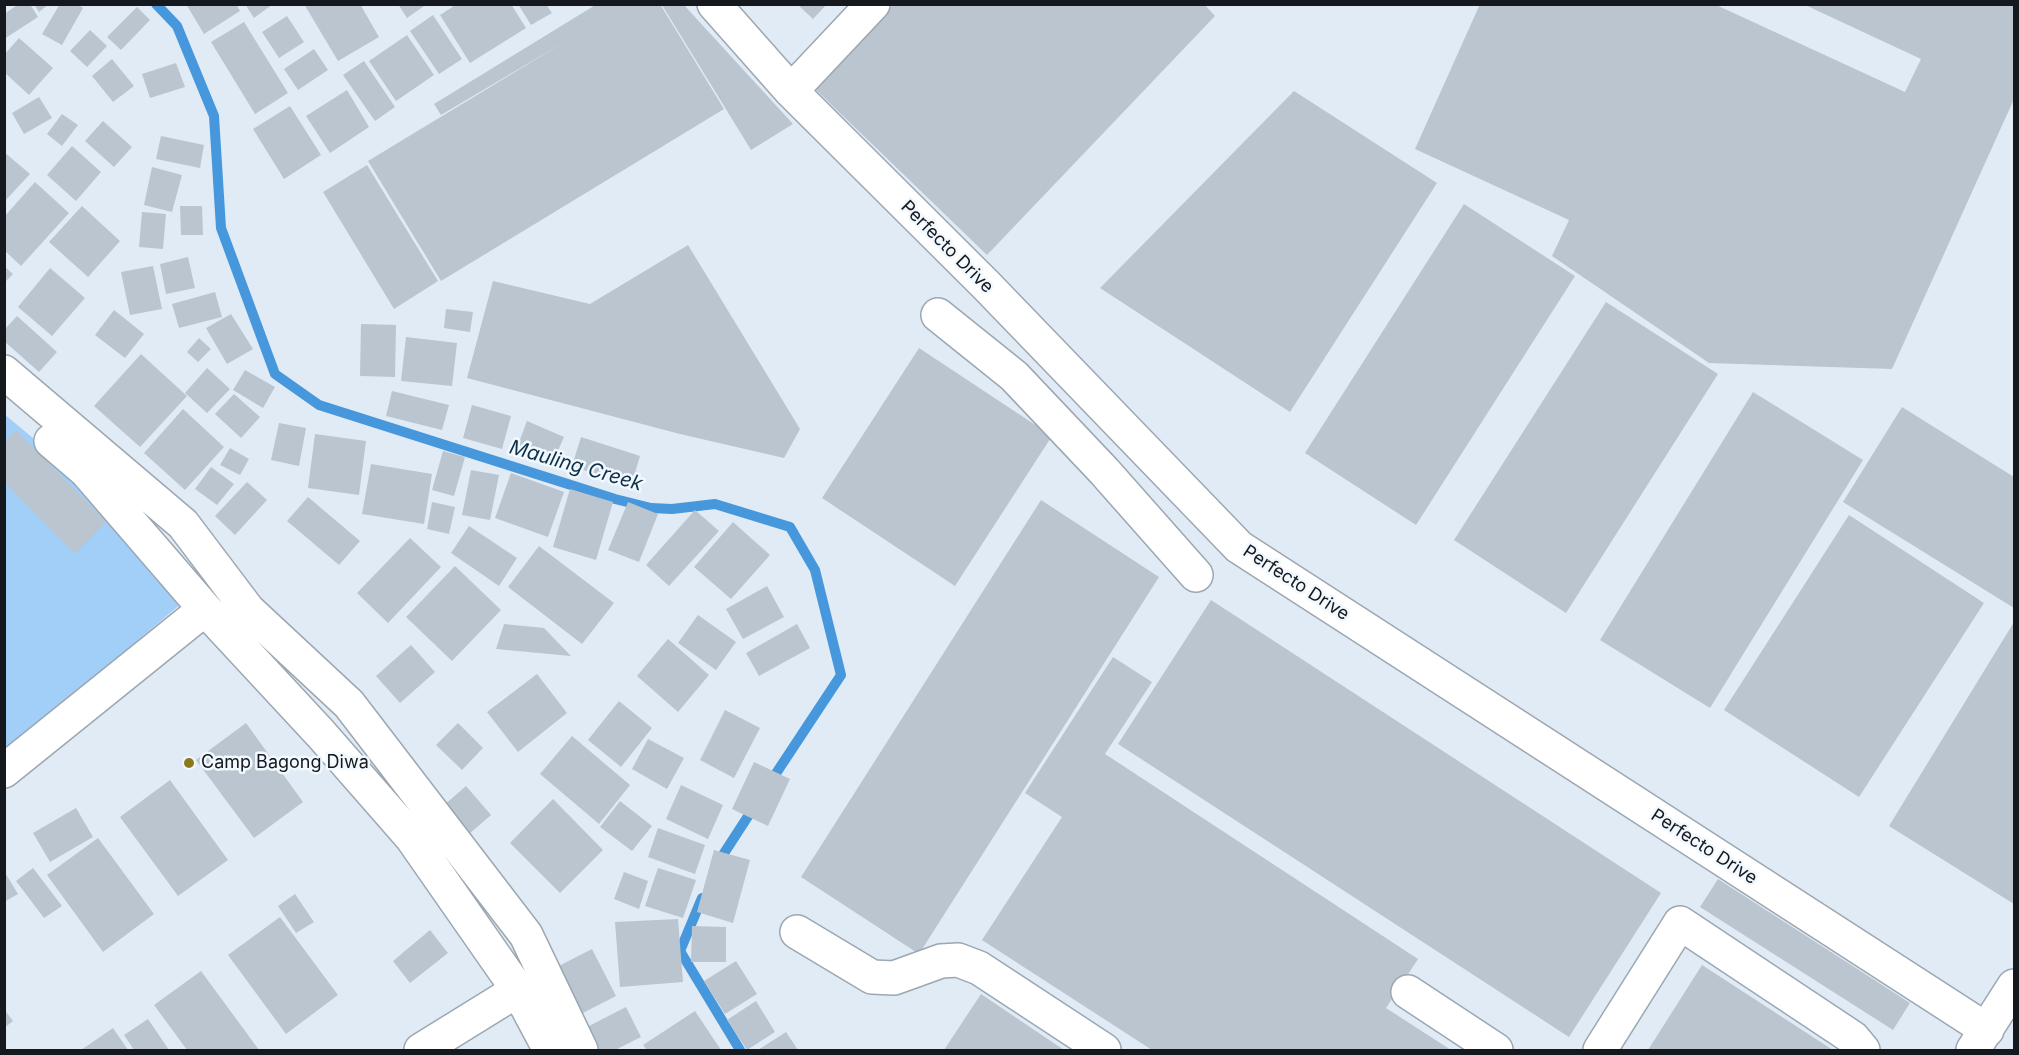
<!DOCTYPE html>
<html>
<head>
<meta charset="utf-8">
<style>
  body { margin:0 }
  #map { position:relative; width:2019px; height:1055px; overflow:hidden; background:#e0ebf6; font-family:Inter,sans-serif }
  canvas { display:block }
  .frame { position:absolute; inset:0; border:6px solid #15191d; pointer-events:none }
</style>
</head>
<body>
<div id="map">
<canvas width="2019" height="1055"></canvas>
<div class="frame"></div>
</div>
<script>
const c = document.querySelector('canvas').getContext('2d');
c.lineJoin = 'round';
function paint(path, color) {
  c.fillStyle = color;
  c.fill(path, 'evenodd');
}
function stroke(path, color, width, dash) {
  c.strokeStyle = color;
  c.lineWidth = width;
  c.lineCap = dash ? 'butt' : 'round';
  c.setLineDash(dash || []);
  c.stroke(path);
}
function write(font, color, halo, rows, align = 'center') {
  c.font = font + ' Inter,sans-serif';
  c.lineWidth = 5;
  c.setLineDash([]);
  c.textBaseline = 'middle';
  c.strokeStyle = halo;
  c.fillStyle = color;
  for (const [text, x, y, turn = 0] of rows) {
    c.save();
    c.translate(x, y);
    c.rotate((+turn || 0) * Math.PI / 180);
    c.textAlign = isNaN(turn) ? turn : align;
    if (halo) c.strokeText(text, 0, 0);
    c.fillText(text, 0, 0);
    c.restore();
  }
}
const green = new Path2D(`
  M 4,414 L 74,472 L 182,603 L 5,752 Z`);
const stream = new Path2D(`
  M 156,4 L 177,26 L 214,116 L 221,228 L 275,374 L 319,405 L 615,499 L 651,508 L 672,509 L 715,504 L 790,527 L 815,570 L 841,675 L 769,784
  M 717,864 L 756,804
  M 702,898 L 680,951 L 740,1050`);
const building = new Path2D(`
  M 19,4 L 30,4 L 38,17 L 4,39 L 4,14 Z
  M 34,4 L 49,4 L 39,12 Z
  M 60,4 L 77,4 L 83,8 L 62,45 L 42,34 Z
  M 186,4 L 236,4 L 240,11 L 204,34 Z
  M 245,4 L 273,4 L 254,18 Z
  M 304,4 L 360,4 L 379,37 L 338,61 Z
  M 398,4 L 427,4 L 407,18 Z
  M 457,4 L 511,4 L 526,28 L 470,63 L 440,15 Z
  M 518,4 L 546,4 L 552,13 L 531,25 Z
  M 597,4 L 660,4 L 724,109 L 441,281 L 368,161 L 566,41 L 441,115 L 434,104 Z
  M 797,4 L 827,4 L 813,19 Z
  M 894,4 L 1204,4 L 1215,16 L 987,255 L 814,88 Z
  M 1480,4 L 1714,4 L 1905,92 L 1921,59 L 1803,4 L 2014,4 L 2014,99 L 1892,369 L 1709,363 L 1552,256 L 1569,220 L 1415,149 Z
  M 662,5 L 684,5 L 793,124 L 751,150 Z
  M 137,7 L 150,20 L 121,50 L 107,37 Z
  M 433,15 L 462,59 L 439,74 L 410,31 Z
  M 287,16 L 304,42 L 279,58 L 262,32 Z
  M 244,22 L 288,93 L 255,114 L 211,42 Z
  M 90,30 L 107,46 L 87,67 L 70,51 Z
  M 407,35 L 434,75 L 396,101 L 369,61 Z
  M 19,38 L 53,68 L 29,95 L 4,72 L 4,55 Z
  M 314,49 L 328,70 L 298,90 L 284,69 Z
  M 112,59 L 134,86 L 113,102 L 92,76 Z
  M 364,61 L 395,107 L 375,121 L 343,75 Z
  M 176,63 L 185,87 L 150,98 L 142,74 Z
  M 347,90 L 369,127 L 330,153 L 306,116 Z
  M 1294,91 L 1437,183 L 1290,412 L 1100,288 Z
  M 39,97 L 52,118 L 24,134 L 12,113 Z
  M 290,106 L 321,155 L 284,179 L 253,129 Z
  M 62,114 L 78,125 L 62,146 L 47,134 Z
  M 103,121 L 132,147 L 114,167 L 85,141 Z
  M 161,136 L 204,145 L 200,168 L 156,159 Z
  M 72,146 L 101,172 L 76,201 L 47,175 Z
  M 4,152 L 30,174 L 4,202 Z
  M 367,165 L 438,281 L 394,309 L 323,192 Z
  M 152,167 L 182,175 L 172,212 L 144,205 Z
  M 35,182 L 69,213 L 21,266 L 4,250 L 4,217 Z
  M 1464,204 L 1575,276 L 1416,525 L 1305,453 Z
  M 82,206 L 120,241 L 88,277 L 49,242 Z
  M 180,206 L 202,206 L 203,235 L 181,235 Z
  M 142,212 L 166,214 L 163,249 L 139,247 Z
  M 688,245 L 800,429 L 784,458 L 680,434 L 467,378 L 493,281 L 590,304 Z
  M 188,257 L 195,288 L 166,294 L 160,264 Z
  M 4,266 L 13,274 L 4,283 Z
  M 153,266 L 162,309 L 130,315 L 121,272 Z
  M 50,268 L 85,298 L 52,336 L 18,307 Z
  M 215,292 L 222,317 L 179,328 L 172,304 Z
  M 1606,302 L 1718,374 L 1566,613 L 1454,540 Z
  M 446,309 L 473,312 L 470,332 L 444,328 Z
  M 114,310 L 144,334 L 125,358 L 95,335 Z
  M 231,314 L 253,349 L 227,364 L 206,328 Z
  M 17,316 L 57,352 L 39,372 L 4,341 L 4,330 Z
  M 361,324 L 396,325 L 395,377 L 360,376 Z
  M 406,337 L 457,343 L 452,386 L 401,381 Z
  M 199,338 L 211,349 L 198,362 L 187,352 Z
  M 919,348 L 1052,436 L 955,586 L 822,498 Z
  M 141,354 L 187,396 L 140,447 L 94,406 Z
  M 207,368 L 230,389 L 207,413 L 185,393 Z
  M 245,370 L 275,387 L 263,408 L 233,390 Z
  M 392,391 L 449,405 L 442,430 L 386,416 Z
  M 1753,392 L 1863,460 L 1710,708 L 1600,640 Z
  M 234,394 L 260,417 L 241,438 L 215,414 Z
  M 472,405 L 511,416 L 502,449 L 463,438 Z
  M 1902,407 L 2014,477 L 2014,608 L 1843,502 Z
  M 183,409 L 224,447 L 185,490 L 144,453 Z
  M 527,421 L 564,437 L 554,460 L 518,445 Z
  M 279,423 L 306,428 L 299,466 L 271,460 Z
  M 16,430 L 106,522 L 75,554 L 5,483 L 5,441 Z
  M 315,434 L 366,441 L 359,495 L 308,488 Z
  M 581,437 L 640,456 L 631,486 L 572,466 Z
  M 230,448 L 249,459 L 240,475 L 220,465 Z
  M 443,451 L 465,457 L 454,496 L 432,490 Z
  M 371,464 L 432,474 L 424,524 L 362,514 Z
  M 211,467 L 234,484 L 217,505 L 195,489 Z
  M 471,470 L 499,475 L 490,520 L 462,515 Z
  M 511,473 L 564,492 L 548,537 L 495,518 Z
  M 247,482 L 267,500 L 235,535 L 215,516 Z
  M 570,489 L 613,502 L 596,560 L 553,547 Z
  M 308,497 L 360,541 L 339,565 L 287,521 Z
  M 1041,500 L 1159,577 L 919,954 L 801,877 Z
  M 432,502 L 455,507 L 449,534 L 427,529 Z
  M 628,502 L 658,514 L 639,562 L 608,550 Z
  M 695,510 L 719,531 L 669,586 L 646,565 Z
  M 1849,515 L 1984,603 L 1859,797 L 1724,710 Z
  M 733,522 L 770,555 L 731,599 L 694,567 Z
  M 469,526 L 517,558 L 499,586 L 451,553 Z
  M 410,538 L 441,567 L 388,623 L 357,593 Z
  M 539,546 L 614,603 L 582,644 L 508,587 Z
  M 455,566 L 501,610 L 452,661 L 406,617 Z
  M 767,586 L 784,617 L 743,639 L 726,609 Z
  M 1211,600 L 1661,893 L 1569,1037 L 1118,744 Z
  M 698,615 L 736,642 L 716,670 L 678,643 Z
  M 2014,622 L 2014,904 L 1889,826 Z
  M 504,624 L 544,628 L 571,656 L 496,649 Z
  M 797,624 L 810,648 L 759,676 L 746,653 Z
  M 668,639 L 709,675 L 678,712 L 637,676 Z
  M 411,645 L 435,672 L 400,703 L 376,676 Z
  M 1113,657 L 1152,682 L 1105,754 L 1418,959 L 1386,1008 L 1451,1050 L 1152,1050 L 982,940 L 1062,817 L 1025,793 Z
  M 537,674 L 567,713 L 518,752 L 487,712 Z
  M 619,701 L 652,728 L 621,767 L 588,740 Z
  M 725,710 L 760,728 L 734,778 L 700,760 Z
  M 246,723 L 303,802 L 254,838 L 196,760 Z
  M 458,723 L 483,748 L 462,770 L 436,745 Z
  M 572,736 L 630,785 L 599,824 L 540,774 Z
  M 648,739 L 684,758 L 667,789 L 632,769 Z
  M 754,762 L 790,779 L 768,826 L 732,809 Z
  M 170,780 L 228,860 L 178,896 L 120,817 Z
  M 681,785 L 723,805 L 708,839 L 666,819 Z
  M 466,786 L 491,815 L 468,835 L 443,806 Z
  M 553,799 L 603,850 L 560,893 L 510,843 Z
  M 620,801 L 652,826 L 632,851 L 600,827 Z
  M 76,808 L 93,837 L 50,862 L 33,833 Z
  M 658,828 L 705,845 L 695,874 L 648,857 Z
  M 98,838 L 154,914 L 103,952 L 47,875 Z
  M 714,850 L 750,860 L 733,923 L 697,912 Z
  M 33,868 L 62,906 L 44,918 L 16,881 Z
  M 658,868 L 696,880 L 683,918 L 645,906 Z
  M 4,871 L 18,894 L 4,902 Z
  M 624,872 L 648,881 L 639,909 L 614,899 Z
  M 1718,879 L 1910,1003 L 1893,1030 L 1700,907 Z
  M 295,894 L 314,922 L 296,933 L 278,906 Z
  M 280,917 L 338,995 L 286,1034 L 228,955 Z
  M 678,919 L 683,982 L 620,987 L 615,922 Z
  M 692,926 L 726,927 L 726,962 L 691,962 Z
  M 430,930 L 448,953 L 410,983 L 393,961 Z
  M 592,949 L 616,996 L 577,1016 L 553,969 Z
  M 736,961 L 757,994 L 725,1014 L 704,981 Z
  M 1702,965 L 1833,1050 L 1648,1050 Z
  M 201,971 L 259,1050 L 187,1050 L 154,1005 Z
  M 981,994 L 1064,1050 L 944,1050 Z
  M 756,1001 L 775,1032 L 747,1050 L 727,1020 Z
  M 626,1007 L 641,1037 L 615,1050 L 596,1050 L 585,1028 Z
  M 4,1009 L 13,1021 L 4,1028 Z
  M 695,1011 L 721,1050 L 647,1050 L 643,1045 Z
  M 148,1019 L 169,1050 L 134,1050 L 124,1035 Z
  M 113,1028 L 128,1050 L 81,1050 Z
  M 786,1032 L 798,1050 L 758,1050 Z`);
const minor = new Path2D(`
  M 714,4 L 791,91 L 986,285 L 1239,547 L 1987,1030
  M 791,91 L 873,4
  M 938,315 L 1014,376 L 1104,471 L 1196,575
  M 4,372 L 183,524 L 248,610 L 349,704 L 526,935 L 581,1050
  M 51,441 L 86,471 L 205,609 L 321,734 L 412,838 L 518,990 L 550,1050
  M 4,771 L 205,609
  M 797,932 L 872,977 L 894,978 L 941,961 L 958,960 L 979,968 L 1104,1050
  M 1408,992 L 1496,1050
  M 421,1050 L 518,990
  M 1600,1050 L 1680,923 L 1853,1038 L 1863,1050
  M 1973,1050 L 2014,986`);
const markers = [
  [189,763,6,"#8c791e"]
];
const streetNames = [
  ["Perfecto Drive",947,247,45],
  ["Perfecto Drive",1296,583,33],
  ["Perfecto Drive",1704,847,33]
];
const poiNames = [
  ["Camp Bagong Diwa",201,763]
];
const waterNames = [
  ["Mauling Creek",576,466,16]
];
paint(green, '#a2cff8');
stroke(stream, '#4697db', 10);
paint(building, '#bac5cf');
stroke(minor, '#9ca7b1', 36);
stroke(minor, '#fff', 33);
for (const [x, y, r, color] of markers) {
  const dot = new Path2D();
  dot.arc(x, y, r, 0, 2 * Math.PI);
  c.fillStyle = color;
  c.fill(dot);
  stroke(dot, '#f1f8fe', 2);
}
write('18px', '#15191d', '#f1f8fe', streetNames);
write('18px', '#15191d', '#f1f8fe', poiNames, 'left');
write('italic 20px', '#0d2f4a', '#f1f8fe', waterNames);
</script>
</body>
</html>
